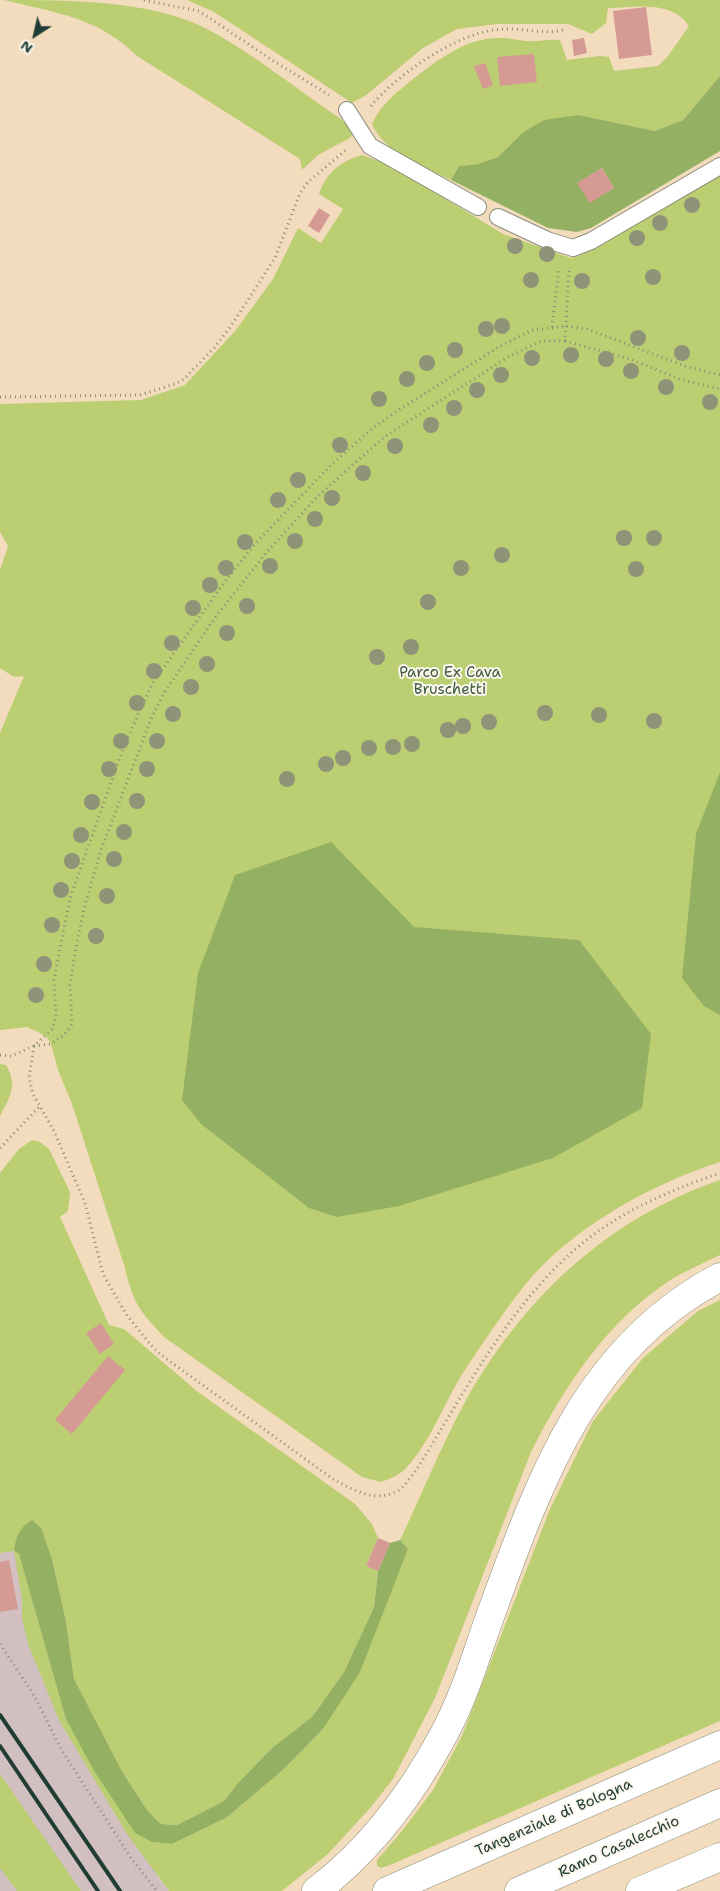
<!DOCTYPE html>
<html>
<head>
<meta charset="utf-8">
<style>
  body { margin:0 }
  #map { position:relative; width:720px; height:1891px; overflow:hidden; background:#f3dcbd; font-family:"Shantell Sans",sans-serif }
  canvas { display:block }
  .north { position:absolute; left:10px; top:10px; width:50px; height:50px; -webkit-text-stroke:4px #fbf7ec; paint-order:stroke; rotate:215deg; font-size:14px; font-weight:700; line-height:20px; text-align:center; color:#1f3d34 }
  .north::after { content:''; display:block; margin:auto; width:18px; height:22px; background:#1f3d34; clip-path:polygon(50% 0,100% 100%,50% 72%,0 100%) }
</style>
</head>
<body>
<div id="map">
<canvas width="720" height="1891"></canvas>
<div class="north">N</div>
</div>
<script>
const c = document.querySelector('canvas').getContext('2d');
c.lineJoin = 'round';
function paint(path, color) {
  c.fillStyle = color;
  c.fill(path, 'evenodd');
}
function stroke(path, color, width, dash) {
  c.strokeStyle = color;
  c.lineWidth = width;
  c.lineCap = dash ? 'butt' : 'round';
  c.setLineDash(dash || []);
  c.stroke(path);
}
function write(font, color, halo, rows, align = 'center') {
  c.font = font + ' "Shantell Sans",sans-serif';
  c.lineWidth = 4;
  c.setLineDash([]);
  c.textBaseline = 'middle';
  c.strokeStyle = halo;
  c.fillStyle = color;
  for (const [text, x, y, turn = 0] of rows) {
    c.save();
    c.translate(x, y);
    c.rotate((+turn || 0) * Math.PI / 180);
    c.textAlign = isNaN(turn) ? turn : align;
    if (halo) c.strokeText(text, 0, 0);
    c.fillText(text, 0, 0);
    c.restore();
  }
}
const industrial = new Path2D(`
  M 14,1550 L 158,1877 L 169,1891 L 0,1891 L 0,1553 Z`);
const green = new Path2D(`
  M 4,0 C 66,0 149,0 205,28 C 253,53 296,89 341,119 L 354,132 L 350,138 L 318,155 L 302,170 L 300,159 L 137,56 C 98,17 56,13 4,0 Z
  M 187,0 L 720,0 L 720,76 L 683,120 L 655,131 L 579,115 L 522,133 L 498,157 L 478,164 L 459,166 L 451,180 C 423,166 385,154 372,124 C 381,104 396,93 413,79 C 439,59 468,36 502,38 C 510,38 518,40 525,41 C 537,42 548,39 560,40 L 567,60 L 600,56 L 609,57 L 614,71 L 658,66 L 668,56 L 689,26 C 672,0 636,7 608,8 L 606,23 L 592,34 L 568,24 L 497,24 L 457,29 L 423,48 L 365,96 L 352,103 L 214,12 Z
  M 362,155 L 390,165 L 503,234 L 571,258 L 581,255 L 720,176 L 720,1162 C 649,1185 571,1228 524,1286 C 502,1314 482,1344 463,1373 C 444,1403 431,1441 407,1467 C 400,1475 390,1479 381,1482 L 362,1477 L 164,1337 C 140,1311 133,1304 125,1268 L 72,1104 L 58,1070 L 51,1044 L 46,1036 L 27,1027 L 0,1030 L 0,733 L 24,676 L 14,677 L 0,668 L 0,570 L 8,546 L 0,532 L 0,404 L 141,400 L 185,385 L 235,331 L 273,279 L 298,228 L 321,243 L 343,209 L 319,194 C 326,173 341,161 362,155 Z
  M 0,1064 L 6,1065 C 18,1085 10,1097 0,1116 Z
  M 32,1140 L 40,1142 L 49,1149 L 70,1192 L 68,1211 L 60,1217 L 109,1325 L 124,1329 L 198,1392 L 355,1504 L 372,1524 L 378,1538 L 366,1566 L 378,1571 L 374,1607 L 344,1672 L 312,1717 L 272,1748 L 237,1784 L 224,1801 L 177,1825 L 161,1824 L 147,1810 L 123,1773 L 74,1679 L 66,1621 L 52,1559 L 14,1550 L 19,1553 L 66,1719 L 152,1842 L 172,1844 L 226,1818 L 283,1770 L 323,1729 L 408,1549 L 400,1540 C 422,1494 441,1446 465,1402 C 523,1298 607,1219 720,1180 L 720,1255 C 704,1263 687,1270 672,1279 C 608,1320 565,1385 531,1452 L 435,1698 L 393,1779 L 371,1807 L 328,1854 L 282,1891 L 169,1891 L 127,1834 L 59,1720 L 28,1644 L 22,1619 L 22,1599 L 14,1551 L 0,1553 L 0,1173 L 19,1149 Z
  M 720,1300 L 720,1721 L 390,1865 L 381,1868 L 377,1866 L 377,1860 L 402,1831 L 433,1790 L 462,1736 L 550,1509 L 593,1421 L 643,1358 L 698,1311 Z
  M 0,1774 L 81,1891 L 17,1891 L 0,1868 Z`);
const forest = new Path2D(`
  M 720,76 L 720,151 L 591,228 L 577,232 L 548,228 L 451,180 L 459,166 L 478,164 L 498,157 L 522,133 L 544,120 L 579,115 L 655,131 L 683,120 ZM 602,168 L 614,188 L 590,202 L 578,183 Z
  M 720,772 L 720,1015 L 704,1006 L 682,978 L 696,834 Z
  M 331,842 L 414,927 L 579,940 L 651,1034 L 642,1108 L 553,1158 L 399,1206 L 337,1217 L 309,1208 L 201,1124 L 182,1100 L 198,973 L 235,875 Z
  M 32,1520 L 41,1528 L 52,1559 L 66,1621 L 74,1679 L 123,1773 L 147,1810 L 161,1824 L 177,1825 L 224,1801 L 237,1784 L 272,1748 L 312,1717 L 344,1672 L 374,1607 L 378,1571 L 390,1543 L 400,1540 L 408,1549 L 360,1672 L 323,1729 L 283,1770 L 226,1818 L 172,1844 L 152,1842 L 135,1833 L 93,1769 L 66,1719 L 19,1554 L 14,1550 C 17,1535 19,1528 32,1520 Z`);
const building = new Path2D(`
  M 646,7 L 652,55 L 619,59 L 613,11 Z
  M 584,38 L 587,53 L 574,56 L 572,40 Z
  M 534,54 L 537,82 L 500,86 L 497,57 Z
  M 485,63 L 493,85 L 483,89 L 474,66 Z
  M 602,168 L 614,188 L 590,203 L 577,183 Z
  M 319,208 L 330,215 L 319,233 L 308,226 Z
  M 101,1323 L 114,1344 L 100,1354 L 86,1333 Z
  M 108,1356 L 125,1370 L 72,1434 L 55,1420 Z
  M 378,1538 L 390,1543 L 378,1571 L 366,1566 Z
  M 9,1560 L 18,1609 L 0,1612 L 0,1562 Z`);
const path = new Path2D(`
  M 144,0 L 199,11 L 275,62 L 329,95
  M 371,106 C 396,75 455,35 494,30 C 517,26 540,35 563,30
  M 552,327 L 559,268
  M 565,341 L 630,359 L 682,380 L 720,389
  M 0,397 L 140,395 L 175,384 L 184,379 L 214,348 L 231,326 L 275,258 L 300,193 L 308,182 L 346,150
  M 34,1046 L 29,1078 L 33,1094 L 54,1131 L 85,1203 L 103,1274 L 126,1314 L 150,1344 L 161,1355 L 333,1479 C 353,1490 376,1504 399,1490 C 405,1486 410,1478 415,1472 C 464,1394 508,1306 579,1246 C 619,1212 671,1190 720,1173
  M 34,1046 L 51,1044 L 64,1035 L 72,1024 L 70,985 L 76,947 L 85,905 L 101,850 L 151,719 L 164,693 L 214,619 L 266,553 L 316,498 L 384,437 L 508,357 L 541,341 L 565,341 L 569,270
  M 0,1055 L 11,1056 L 34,1046 L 52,1029 L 56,1017 L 54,980 L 70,898 L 124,746 L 152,684 L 226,580 L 255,544 L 331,465 L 374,427 L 405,406 L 497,348 L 532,330 L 566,326 L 587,329 L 685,366 L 720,375
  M 0,1148 L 40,1106
  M 0,1644 L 35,1697 L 61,1749 L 131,1858 L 157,1891`);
const lane = new Path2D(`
  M 347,110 L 370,146 L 478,207
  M 498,217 L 547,240 L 573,248 L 591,241 L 720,166`);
const highway = new Path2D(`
  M 316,1891 C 370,1850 412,1794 444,1734 C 463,1699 475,1659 488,1622 C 538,1485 583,1349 720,1277
  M 387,1891 L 720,1745
  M 519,1891 L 720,1803
  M 640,1891 L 720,1857`);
const rail = new Path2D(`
  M 0,1715 L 120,1891
  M 0,1746 L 98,1891`);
const trees = [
  [692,205],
  [660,223],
  [637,238],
  [515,246],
  [547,254],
  [653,277],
  [531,280],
  [582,281],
  [502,326],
  [486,329],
  [638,338],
  [455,350],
  [682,353],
  [571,355],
  [532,358],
  [606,359],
  [427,363],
  [631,371],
  [501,375],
  [407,379],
  [666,387],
  [477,390],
  [379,399],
  [710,402],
  [454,408],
  [431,425],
  [340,445],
  [395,446],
  [363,473],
  [298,480],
  [332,498],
  [278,500],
  [315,519],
  [624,538],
  [654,538],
  [295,541],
  [245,542],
  [502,555],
  [270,566],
  [226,568],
  [461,568],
  [636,569],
  [210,585],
  [428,602],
  [247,606],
  [193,608],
  [227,633],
  [172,643],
  [411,647],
  [377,657],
  [207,664],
  [154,671],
  [191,687],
  [137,703],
  [545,713],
  [173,714],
  [599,715],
  [654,721],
  [489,722],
  [463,726],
  [448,730],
  [121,741],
  [157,741],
  [412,744],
  [393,747],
  [369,748],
  [343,758],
  [326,764],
  [109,769],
  [147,769],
  [287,779],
  [137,801],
  [92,802],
  [124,832],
  [81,835],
  [114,859],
  [72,861],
  [61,890],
  [107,896],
  [52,925],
  [96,936],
  [44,964],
  [36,995]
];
const parkNames = [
  ["Parco Ex Cava",450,673],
  ["Bruschetti",450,690]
];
const streetNames = [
  ["Tangenziale di Bologna",554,1818,-24],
  ["Ramo Casalecchio",619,1847,-24]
];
paint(industrial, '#d2bfc0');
paint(green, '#bbce71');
paint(forest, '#94b163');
paint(building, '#d59a94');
stroke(lane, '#898c78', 18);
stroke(highway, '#898c78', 29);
stroke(path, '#898c78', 3, [1, 4]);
stroke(lane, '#fff', 16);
stroke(highway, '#fff', 28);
stroke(rail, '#1f3d34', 4);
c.fillStyle = '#8f9478';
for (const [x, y] of trees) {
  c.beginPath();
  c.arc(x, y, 8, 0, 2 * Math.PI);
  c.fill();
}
write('15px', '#3e5a40', '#fbf7ec', parkNames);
write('15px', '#1f3d34', '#fbf7ec', streetNames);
</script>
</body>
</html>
